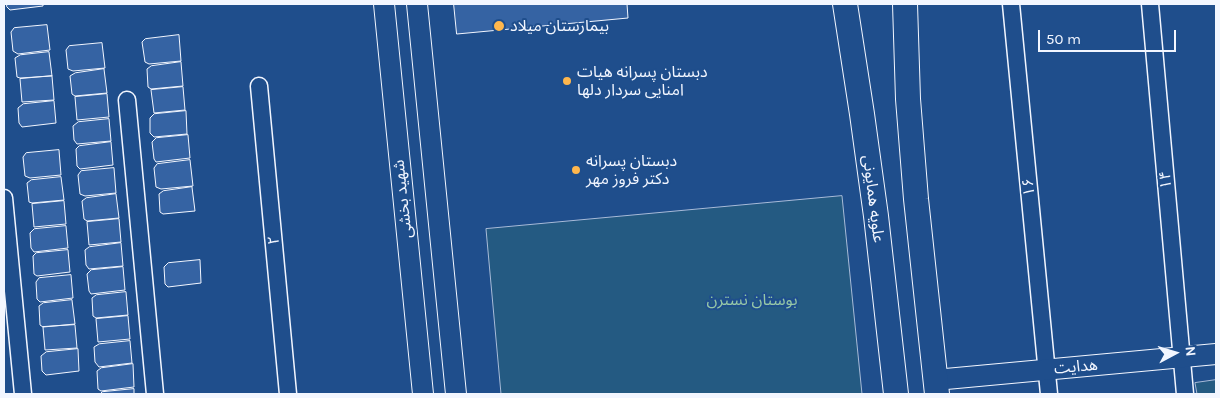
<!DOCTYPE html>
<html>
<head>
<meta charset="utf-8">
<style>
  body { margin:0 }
  #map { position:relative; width:1220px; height:398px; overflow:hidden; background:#1f4e8c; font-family:Karla,sans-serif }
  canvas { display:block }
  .frame { position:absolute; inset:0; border:5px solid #f2f6ff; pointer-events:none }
  .north { position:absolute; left:1150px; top:328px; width:50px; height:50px; -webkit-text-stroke:4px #1f4e8c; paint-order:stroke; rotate:84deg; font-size:14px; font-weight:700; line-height:20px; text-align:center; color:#f2f6ff }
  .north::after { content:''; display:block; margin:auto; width:18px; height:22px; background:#f2f6ff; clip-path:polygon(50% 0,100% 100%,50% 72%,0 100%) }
  .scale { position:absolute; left:1038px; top:30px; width:138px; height:22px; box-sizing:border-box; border:2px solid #f2f6ff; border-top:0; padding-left:6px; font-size:15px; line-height:18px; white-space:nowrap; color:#f2f6ff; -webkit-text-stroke:4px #1f4e8c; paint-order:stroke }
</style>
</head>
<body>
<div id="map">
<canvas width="1220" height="398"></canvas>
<div class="frame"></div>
<div class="north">N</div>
<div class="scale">50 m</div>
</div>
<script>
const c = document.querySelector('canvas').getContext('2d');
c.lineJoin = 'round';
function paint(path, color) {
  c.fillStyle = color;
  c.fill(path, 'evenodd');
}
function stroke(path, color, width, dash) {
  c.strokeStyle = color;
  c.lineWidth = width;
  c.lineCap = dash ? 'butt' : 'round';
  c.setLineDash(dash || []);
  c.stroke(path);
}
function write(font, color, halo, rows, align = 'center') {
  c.font = font + ' Karla,"Noto Sans Arabic",sans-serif';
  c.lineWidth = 4;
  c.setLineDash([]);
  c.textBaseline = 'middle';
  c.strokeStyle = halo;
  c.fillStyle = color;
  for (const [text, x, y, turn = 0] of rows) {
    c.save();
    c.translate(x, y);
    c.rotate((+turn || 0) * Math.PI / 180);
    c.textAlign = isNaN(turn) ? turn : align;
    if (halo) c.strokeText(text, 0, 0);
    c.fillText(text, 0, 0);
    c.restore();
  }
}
const green = new Path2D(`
  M 842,196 L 862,394 L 501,394 L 486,229 Z
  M 1216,380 L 1216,394 L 1197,394 L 1195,383 Z`);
const building = new Path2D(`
  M 7,4 L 43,4 L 43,6 L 10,10 L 7,7 Z
  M 454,4 L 627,4 L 628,18 L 457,34 Z
  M 47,25 L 50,50 L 18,54 L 13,51 L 11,32 L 14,28 Z
  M 179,35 L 181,61 L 149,64 L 145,62 L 142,42 L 145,39 Z
  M 102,43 L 105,68 L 73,71 L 68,69 L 66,50 L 69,46 Z
  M 49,52 L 52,76 L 20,78 L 17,77 L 15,58 L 20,55 Z
  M 181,62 L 183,86 L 151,89 L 148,87 L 147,69 L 151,66 Z
  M 104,69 L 107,93 L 75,96 L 72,94 L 70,76 L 75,73 Z
  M 52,76 L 54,100 L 22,102 L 20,79 Z
  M 183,87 L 185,110 L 154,113 L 151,90 Z
  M 107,94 L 109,117 L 77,120 L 75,97 Z
  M 54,101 L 56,123 L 22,127 L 19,123 L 18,108 L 23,104 Z
  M 186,111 L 187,134 L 154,137 L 150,133 L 150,118 L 154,114 Z
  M 109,119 L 111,141 L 77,144 L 74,140 L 73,126 L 78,122 Z
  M 188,135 L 190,158 L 156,162 L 154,159 L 152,142 L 156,138 Z
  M 111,142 L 113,165 L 80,169 L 77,166 L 76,149 L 79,146 Z
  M 59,150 L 61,175 L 30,178 L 25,176 L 23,157 L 26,153 Z
  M 190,160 L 193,186 L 161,189 L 156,187 L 154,168 L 157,164 Z
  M 114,168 L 116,193 L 85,196 L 80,194 L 78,175 L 81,171 Z
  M 61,177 L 64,200 L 32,203 L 29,202 L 27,183 L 31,180 Z
  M 192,187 L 195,211 L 163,214 L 160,212 L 159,194 L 163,191 Z
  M 116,194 L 119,218 L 87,221 L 84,219 L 82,201 L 86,198 Z
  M 64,201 L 66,224 L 34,227 L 32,204 Z
  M 119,219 L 121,242 L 89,245 L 87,222 Z
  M 66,226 L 68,248 L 34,252 L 31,248 L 30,233 L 34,229 Z
  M 121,243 L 123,266 L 89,269 L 86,265 L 85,250 L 89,247 Z
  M 68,250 L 70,272 L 37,276 L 34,274 L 33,256 L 36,253 Z
  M 200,260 L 201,283 L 168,287 L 165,284 L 164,267 L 168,263 Z
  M 123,267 L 125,290 L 91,294 L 89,291 L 87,274 L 91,270 Z
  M 71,275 L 73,298 L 40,302 L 37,299 L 36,282 L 39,278 Z
  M 126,292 L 128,315 L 96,318 L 93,316 L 92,298 L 96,295 Z
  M 72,300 L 75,324 L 43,327 L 40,325 L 39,306 L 43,303 Z
  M 128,316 L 130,339 L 98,342 L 96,319 Z
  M 75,325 L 77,348 L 45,350 L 43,327 Z
  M 130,341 L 132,363 L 99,367 L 95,362 L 94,347 L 99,344 Z
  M 78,349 L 79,371 L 46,375 L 42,371 L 41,356 L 46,352 Z
  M 133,364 L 134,387 L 101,391 L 98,389 L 97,371 L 101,368 Z
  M 134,389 L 134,394 L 100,394 L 102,392 Z`);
const minor = new Path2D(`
  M 1011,4 L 1049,394
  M 1150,4 L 1185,394
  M 259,86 L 288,394
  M 127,100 L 155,394
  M 4,198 L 23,394`);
const tertiary = new Path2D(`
  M 384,4 L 423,394
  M 417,4 L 456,394
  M 935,380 L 1216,354`);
const secondary = new Path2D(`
  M 845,4 L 862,114 L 876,216 L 896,394
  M 905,4 L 908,99 L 916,199 L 937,394`);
const markers = [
  [499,26,6,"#ffb74d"],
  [567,81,5,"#ffb74d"],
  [576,170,5,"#ffb74d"]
];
const poiNames = [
  ["بیمارستان میلاد",510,26],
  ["دبستان پسرانه هیات",577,72],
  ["امنایی سردار دلها",577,90],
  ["دبستان پسرانه",586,161],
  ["دکتر فروز مهر",586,179]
];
const streetNames = [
  ["۱۴",1166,180,-95],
  ["۱۶",1029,187,-96],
  ["شهید بخشی",403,199,-96],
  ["علویه همایونی",873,199,83],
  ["۲",274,240,-95],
  ["هدایت",1076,367,-5]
];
const parkNames = [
  ["بوستان نسترن",752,300]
];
paint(green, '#245a82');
stroke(green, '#a8bbd7', 1);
paint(building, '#3563a3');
stroke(building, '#f2f6ff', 1);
stroke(minor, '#f2f6ff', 19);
stroke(tertiary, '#f2f6ff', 22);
stroke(secondary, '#f2f6ff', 26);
stroke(minor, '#1f4e8c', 16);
stroke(tertiary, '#1f4e8c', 20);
stroke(secondary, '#1f4e8c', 24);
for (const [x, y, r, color] of markers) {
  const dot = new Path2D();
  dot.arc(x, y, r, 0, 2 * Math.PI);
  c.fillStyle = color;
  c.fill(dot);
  stroke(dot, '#1f4e8c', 2);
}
write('16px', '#f2f6ff', '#1f4e8c', poiNames, 'left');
write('16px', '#f2f6ff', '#1f4e8c', streetNames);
write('16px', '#97c8a6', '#1f4e8c', parkNames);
</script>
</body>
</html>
